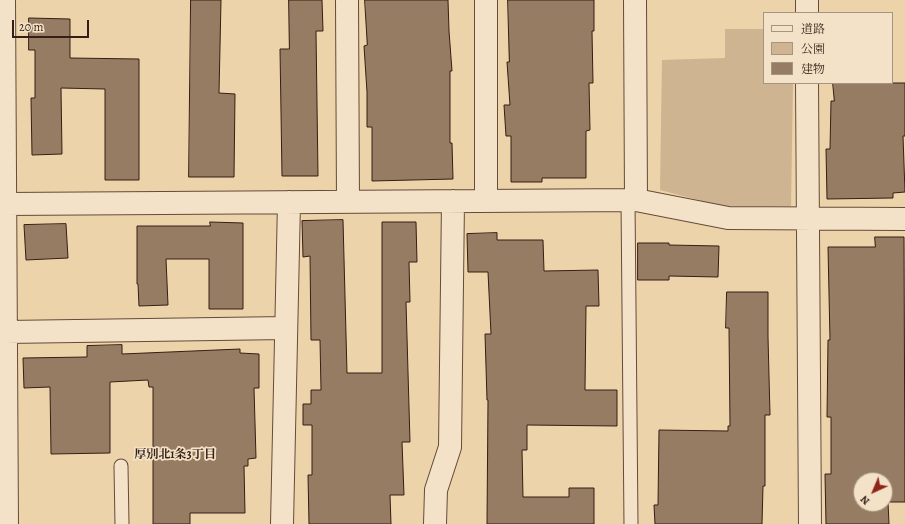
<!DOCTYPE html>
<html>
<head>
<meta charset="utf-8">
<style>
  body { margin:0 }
  #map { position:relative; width:905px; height:524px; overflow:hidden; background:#edd3a9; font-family:Alegreya,"Noto Serif JP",serif }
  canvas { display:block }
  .legend { position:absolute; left:763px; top:12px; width:130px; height:72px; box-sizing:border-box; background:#f3e2c7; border:1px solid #a79480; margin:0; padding:5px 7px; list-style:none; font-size:12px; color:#361e15 }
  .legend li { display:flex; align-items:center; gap:8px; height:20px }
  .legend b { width:20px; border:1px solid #a79480 }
  .north { position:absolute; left:853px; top:472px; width:40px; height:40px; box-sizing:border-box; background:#f3e2c7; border:1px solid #a79480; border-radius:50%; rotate:224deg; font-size:11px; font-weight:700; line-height:16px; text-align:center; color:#361e15 }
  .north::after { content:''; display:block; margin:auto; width:14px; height:18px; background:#8f2418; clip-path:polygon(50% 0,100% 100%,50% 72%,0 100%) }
  .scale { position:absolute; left:12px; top:20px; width:77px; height:18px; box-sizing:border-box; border:2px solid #361e15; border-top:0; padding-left:5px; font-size:12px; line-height:14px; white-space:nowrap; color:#361e15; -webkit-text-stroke:3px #f3e2c7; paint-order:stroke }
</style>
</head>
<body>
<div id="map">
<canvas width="905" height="524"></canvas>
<ul class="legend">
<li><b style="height:5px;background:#f3e2c7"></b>道路</li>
<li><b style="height:11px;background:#ceb490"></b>公園</li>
<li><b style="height:11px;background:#957c62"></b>建物</li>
</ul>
<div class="north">N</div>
<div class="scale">20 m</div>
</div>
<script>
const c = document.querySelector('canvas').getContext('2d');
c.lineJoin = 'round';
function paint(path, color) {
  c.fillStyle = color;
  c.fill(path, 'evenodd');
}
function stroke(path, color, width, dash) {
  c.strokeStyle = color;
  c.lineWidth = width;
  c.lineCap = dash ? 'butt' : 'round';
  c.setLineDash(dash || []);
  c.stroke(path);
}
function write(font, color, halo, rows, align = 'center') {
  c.font = font + ' Alegreya,"Noto Serif JP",serif';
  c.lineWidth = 3.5;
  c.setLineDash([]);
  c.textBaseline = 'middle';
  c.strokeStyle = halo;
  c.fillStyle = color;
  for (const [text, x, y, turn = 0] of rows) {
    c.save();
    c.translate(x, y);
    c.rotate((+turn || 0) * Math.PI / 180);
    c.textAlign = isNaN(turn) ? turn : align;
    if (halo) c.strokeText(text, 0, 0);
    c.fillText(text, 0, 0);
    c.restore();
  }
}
const green = new Path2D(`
  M 725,29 L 764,29 L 764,83 L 793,83 L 791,206 L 721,206 L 660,190 L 662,60 L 725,58 Z`);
const building = new Path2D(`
  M 191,0 L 221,0 L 219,93 L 235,94 L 234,177 L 189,177 Z
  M 289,0 L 322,0 L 323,31 L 316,31 L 318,176 L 282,176 L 280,49 L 289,49 Z
  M 365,0 L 448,0 L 449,31 L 452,71 L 450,71 L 450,143 L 452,143 L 453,179 L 372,181 L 372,127 L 367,127 L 367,92 L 364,46 L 367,45 Z
  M 508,0 L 594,0 L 594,31 L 592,31 L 593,83 L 589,83 L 590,130 L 586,131 L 586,178 L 542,178 L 542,182 L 511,182 L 511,136 L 506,136 L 504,105 L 510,105 L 507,62 L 509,62 Z
  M 29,18 L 70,19 L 70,58 L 139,59 L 139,180 L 105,180 L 105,89 L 61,88 L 62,154 L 32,155 L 31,98 L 35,98 L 35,50 L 29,50 Z
  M 833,83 L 905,83 L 905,136 L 903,136 L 905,192 L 893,193 L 893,198 L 827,199 L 826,149 L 830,149 L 831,101 L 834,101 Z
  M 343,220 L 347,373 L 382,373 L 382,222 L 416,222 L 417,262 L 409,262 L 410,302 L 406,302 L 410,442 L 402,442 L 404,495 L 390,495 L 391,524 L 309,524 L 308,475 L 312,475 L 312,425 L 303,425 L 303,404 L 311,404 L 311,390 L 321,390 L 320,340 L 311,340 L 310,256 L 303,257 L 302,221 Z
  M 210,222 L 243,223 L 243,309 L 209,309 L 209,259 L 166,259 L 168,305 L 139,306 L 138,284 L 137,284 L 137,226 L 210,226 Z
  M 66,224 L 68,258 L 26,260 L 24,225 Z
  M 497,233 L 497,240 L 543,240 L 544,271 L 598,270 L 599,306 L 586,306 L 585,390 L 617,390 L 617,426 L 527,425 L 527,450 L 522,450 L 523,497 L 569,497 L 569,488 L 594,488 L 594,524 L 487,524 L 488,400 L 487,400 L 485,334 L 491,334 L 488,272 L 468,272 L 467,234 Z
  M 875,237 L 904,237 L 905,502 L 888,502 L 889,524 L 826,524 L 825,474 L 831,474 L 831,417 L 827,417 L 828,340 L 830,340 L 828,247 L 875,247 ZM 861,480 L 885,480 L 885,504 L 861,504 Z
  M 638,243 L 669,243 L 669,245 L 719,246 L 718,277 L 669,276 L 669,280 L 638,280 Z
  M 727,292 L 768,292 L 768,337 L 770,415 L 765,415 L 765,486 L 763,486 L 762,524 L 655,524 L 654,505 L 658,505 L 659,430 L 728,431 L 728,426 L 730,426 L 729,328 L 726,328 Z
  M 122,345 L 122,354 L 240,349 L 240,353 L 259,354 L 259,388 L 254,388 L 256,458 L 248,459 L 248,466 L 244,466 L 245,513 L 190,513 L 190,524 L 153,524 L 153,387 L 149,387 L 148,380 L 110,382 L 110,453 L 51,454 L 50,387 L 24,388 L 23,358 L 87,357 L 87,346 Z`);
const lane = new Path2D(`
  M 628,200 L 631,524
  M 121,466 L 122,524`);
const street = new Path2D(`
  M 4,0 L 7,524
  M 347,0 L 348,202
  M 635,0 L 636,200
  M 807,0 L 807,13
  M 807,83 L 810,524
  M 486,201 L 486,0
  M 5,204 L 636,200 L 728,218 L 905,219
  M 6,332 L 286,328
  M 282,524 L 289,202
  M 435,524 L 436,490 L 450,447 L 453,201`);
const neighbourhoodNames = [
  ["厚別北1条3丁目",175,455]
];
paint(green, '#ceb490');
paint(building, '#957c62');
stroke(building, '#361e15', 1);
stroke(lane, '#644b3a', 15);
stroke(street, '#644b3a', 24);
stroke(lane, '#f3e2c7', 13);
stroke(street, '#f3e2c7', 22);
write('bold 12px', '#361e15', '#f3e2c7', neighbourhoodNames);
</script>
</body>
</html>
